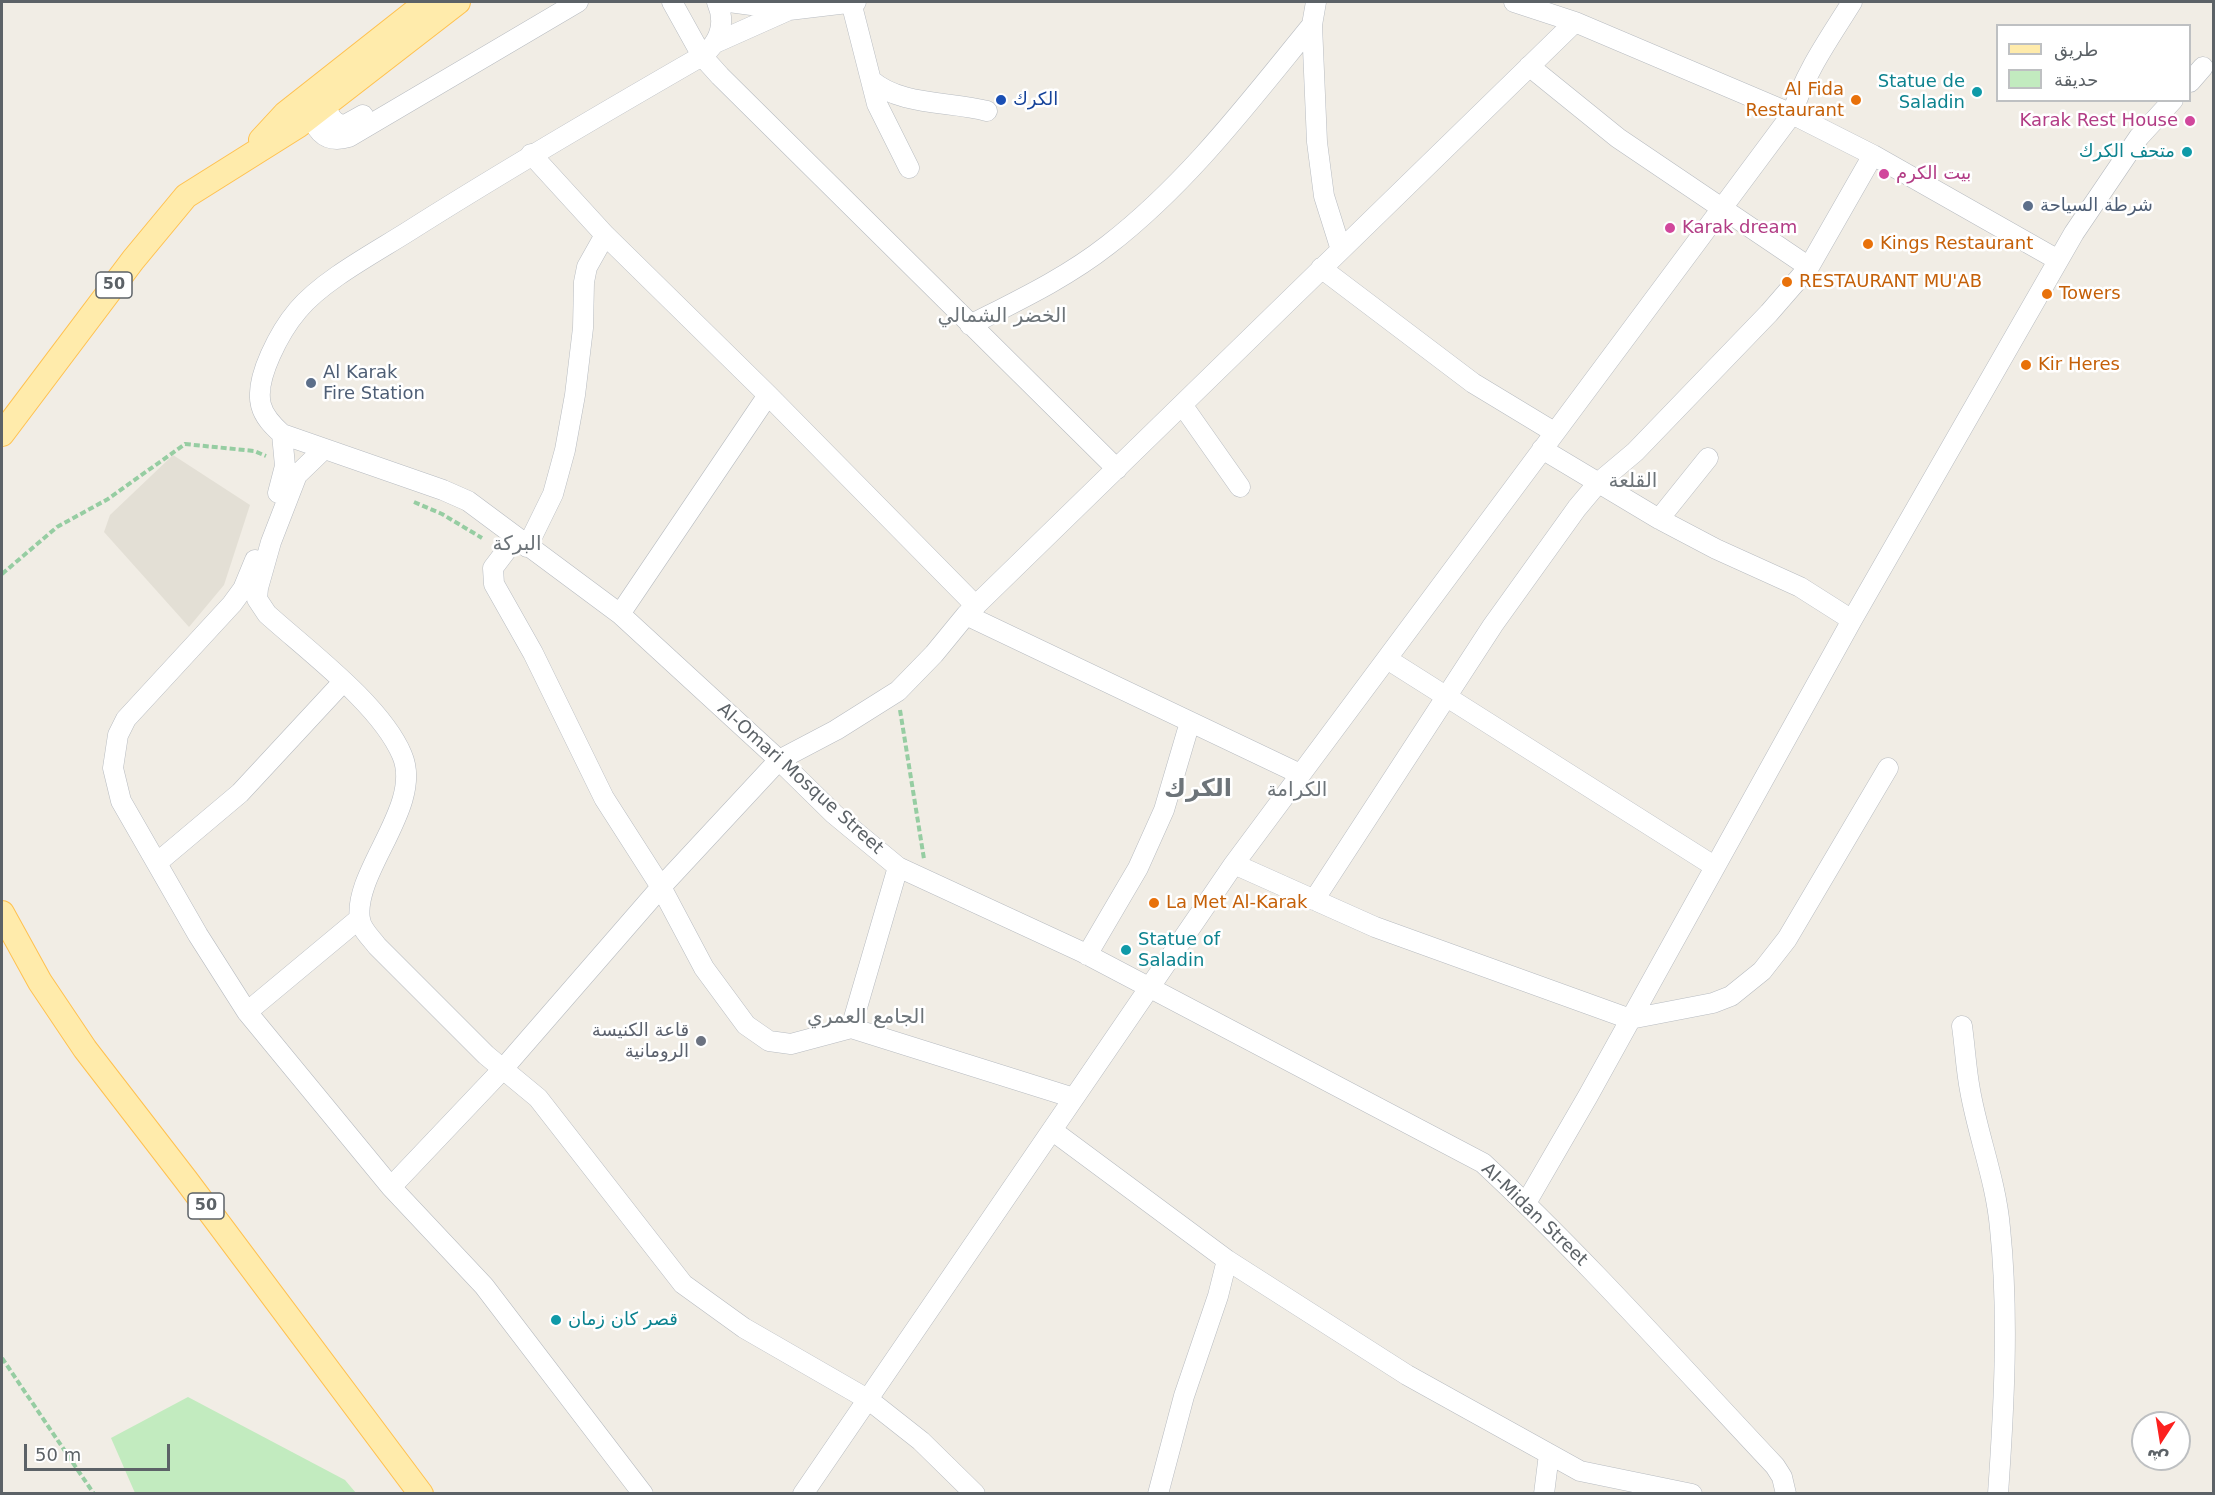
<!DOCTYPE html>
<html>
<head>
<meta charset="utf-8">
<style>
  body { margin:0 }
  #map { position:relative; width:2215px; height:1495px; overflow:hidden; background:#f1ede5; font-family:"DejaVu Sans","Noto Sans Arabic",sans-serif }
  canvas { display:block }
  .frame { position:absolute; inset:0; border:3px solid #5c6267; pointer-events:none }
  .legend { position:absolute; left:1996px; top:24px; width:195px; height:78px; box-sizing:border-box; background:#fff; border:2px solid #bec0c2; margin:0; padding:8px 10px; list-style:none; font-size:18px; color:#5c6267 }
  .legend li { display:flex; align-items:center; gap:12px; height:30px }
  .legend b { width:30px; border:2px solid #bec0c2 }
  .north { position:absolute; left:2131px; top:1411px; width:60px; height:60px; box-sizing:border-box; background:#fff; border:2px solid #bec0c2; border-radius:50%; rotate:192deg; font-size:16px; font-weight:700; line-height:24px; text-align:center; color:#5c6267 }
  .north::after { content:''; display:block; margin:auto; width:21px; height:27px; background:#fc211f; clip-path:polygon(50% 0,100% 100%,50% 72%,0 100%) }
  .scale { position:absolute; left:24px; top:1444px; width:146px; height:27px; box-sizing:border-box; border:3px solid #5c6267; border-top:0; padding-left:8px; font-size:18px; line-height:21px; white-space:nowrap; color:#5c6267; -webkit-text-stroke:4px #fff; paint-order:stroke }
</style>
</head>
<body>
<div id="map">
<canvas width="2215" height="1495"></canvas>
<div class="frame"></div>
<ul class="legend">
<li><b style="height:8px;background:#ffebab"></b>طريق</li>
<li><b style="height:16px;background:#c2ebbf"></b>حديقة</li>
</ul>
<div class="north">ش</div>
<div class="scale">50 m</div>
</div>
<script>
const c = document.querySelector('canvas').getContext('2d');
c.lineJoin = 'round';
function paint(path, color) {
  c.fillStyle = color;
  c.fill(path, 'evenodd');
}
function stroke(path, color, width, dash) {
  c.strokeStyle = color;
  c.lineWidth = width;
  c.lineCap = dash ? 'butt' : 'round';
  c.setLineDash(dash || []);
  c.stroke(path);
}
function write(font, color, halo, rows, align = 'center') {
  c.font = font + ' "DejaVu Sans","Noto Sans Arabic",sans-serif';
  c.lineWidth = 5;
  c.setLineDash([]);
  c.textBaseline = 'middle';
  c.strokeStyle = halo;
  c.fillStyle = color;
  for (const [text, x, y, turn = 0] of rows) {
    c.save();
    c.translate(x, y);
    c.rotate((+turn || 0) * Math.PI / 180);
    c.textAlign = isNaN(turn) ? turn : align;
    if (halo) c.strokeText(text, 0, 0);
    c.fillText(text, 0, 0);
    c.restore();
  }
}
const education = new Path2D(`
  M 173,455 L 250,505 L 224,585 L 189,627 L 104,532 L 110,515 Z`);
const green = new Path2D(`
  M 188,1397 L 345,1480 L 356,1493 L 135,1493 L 111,1438 Z`);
const path = new Path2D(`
  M 414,502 L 442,514 L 482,538
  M 2,574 L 57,527 L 108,499 L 185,444 L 254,451 L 266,456
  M 900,710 L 924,859
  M 2,1358 L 94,1494`);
const minor = new Path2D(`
  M 672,2 L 702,56 L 720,76 L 1117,469
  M 717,2 C 726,23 720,42 702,56 C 603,113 505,170 409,231 C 376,252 323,280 298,310 C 281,330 254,378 261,405 C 264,417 273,426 282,434 L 443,490 L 468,501 L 620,614 L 779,760 L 834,814 L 898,867 L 1082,952 L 1483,1163 C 1586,1259 1679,1364 1775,1466 L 1782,1477 L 1786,1494
  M 729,2 L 789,10 L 856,2
  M 851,2 L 877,104 L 909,168
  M 1316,2 L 1312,25 L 1317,142 L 1324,196 L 1341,250
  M 1514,2 L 1575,22 L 1792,114 L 1873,155 L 2058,260
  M 715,43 L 789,10
  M 1529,66 L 1618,138 L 1809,267
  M 871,80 C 900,106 950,101 987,111
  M 2190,82 L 2203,67
  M 323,90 C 327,105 327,124 345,125 L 363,115
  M 307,104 C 314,127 322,145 349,137 L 578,2
  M 531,154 L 605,235 L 768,395 L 976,606
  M 1321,268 L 1473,383 L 1554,432
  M 970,325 C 1017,301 1066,278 1108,245 C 1188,183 1249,102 1312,25
  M 1183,406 L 1240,487
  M 324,449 L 297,475 L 271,542 L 258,588 L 257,599 L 267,614 C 308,651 381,705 402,755 C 424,806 352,872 360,920 C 362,930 371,938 377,946 L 486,1055 L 538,1098 L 683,1284 L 744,1328 L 869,1400 L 921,1441 L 975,1494
  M 1542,449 L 1659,519 L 1716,549 L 1800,587 L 1852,620
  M 278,493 L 285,466 L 282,434
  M 1659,519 L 1708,458
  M 515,539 L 493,568 L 494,584 L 533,653 L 604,798 L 661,887 L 704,968 L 746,1025 L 769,1041 L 791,1044 L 851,1028 L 1074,1098
  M 527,547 L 553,494 L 565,450 L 575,395 L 583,328 L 584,282 L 587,267 L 605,235
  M 255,560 L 243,589 L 232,604 L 126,719 L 118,735 L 113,768 L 121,801 L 198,935 L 247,1012 L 391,1187 L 484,1286 L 643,1494
  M 620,614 L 768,395
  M 966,615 L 1300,774
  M 1387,659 L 1714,866
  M 158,862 L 240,793 L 342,683
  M 1234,864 L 1375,927 L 1630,1019 L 1713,1003 L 1731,996 L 1762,971 L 1787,939 L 1888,768
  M 1314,900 L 1493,625 L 1577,508 L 1598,483 L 1635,452 L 1769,313 L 1809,267 L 1873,155
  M 1087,955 L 1138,868 L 1164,810 L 1190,722
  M 247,1012 L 360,918
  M 1962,1026 C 1965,1047 1966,1069 1970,1090 C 1978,1136 1996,1181 2000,1228 C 2009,1314 2004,1408 1998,1494
  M 851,1028 L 898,867
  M 1053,1131 L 1227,1260 L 1407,1375 L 1580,1471 L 1692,1494
  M 391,1187 L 502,1070 L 661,887 L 779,760 L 836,730 L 898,691 L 934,654 L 966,615 L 1575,22
  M 1526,1203 L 1588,1096 L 1852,620 L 2074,233 L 2139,137 L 2173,100
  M 803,1494 L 1234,864 L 1792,114 C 1805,72 1829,39 1852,2
  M 1158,1494 L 1184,1396 L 1218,1296 L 1227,1260
  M 1544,1494 L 1549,1454`);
const major = new Path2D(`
  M 261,140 L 285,114 L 427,2
  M 2,434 L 133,260 L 186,196 L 299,125 L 458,2
  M 2,913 L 40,982 L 85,1049 L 186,1180 L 421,1494`);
const markers = [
  [1977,92,6,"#0f9aa8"],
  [1001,100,6,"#1a4fb4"],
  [1856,100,6,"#e8710a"],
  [2190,121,6,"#d1479c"],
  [2187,152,6,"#0f9aa8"],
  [1884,174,6,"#d1479c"],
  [2028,206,6,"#5c6f8a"],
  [1670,228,6,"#d1479c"],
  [1868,244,6,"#e8710a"],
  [1787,282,6,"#e8710a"],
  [2047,294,6,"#e8710a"],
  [2026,365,6,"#e8710a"],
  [311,383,6,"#5c6f8a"],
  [1154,903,6,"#e8710a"],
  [1126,950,6,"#0f9aa8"],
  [701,1041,6,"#6b7280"],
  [556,1320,6,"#0f9aa8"]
];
const shields = [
  [114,285,36],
  [206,1206,36]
];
const shieldNames = [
  ["50",114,285],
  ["50",206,1206]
];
const cultureNames = [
  ["Statue de",1965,82],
  ["Saladin",1965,103],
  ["متحف الكرك",2175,152],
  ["Statue of",1138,940,"left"],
  ["Saladin",1138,961,"left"],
  ["قصر كان زمان",568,1320,"left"]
];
const foodNames = [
  ["Al Fida",1844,90,"right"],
  ["Restaurant",1844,111,"right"],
  ["Kings Restaurant",1880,244],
  ["RESTAURANT MU'AB",1799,282],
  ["Towers",2059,294],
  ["Kir Heres",2038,365],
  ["La Met Al-Karak",1166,903]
];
const transitNames = [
  ["الكرك",1013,100]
];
const hotelNames = [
  ["Karak Rest House",2178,121,"right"],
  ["بيت الكرم",1896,174],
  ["Karak dream",1682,228]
];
const serviceNames = [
  ["شرطة السياحة",2040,206],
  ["Al Karak",323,373],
  ["Fire Station",323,394]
];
const streetNames = [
  ["AI-Omari Mosque Street",800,779,42],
  ["AI-Midan Street",1534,1215,44]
];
const worshipNames = [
  ["قاعة الكنيسة",689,1031],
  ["الرومانية",689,1052]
];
const neighbourhoodNames = [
  ["الخضر الشمالي",1002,317],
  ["القلعة",1633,482],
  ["البركة",517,545],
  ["الكرامة",1297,791],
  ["الجامع العمري",866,1018]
];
const districtNames = [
  ["الكرك",1198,790]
];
paint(education, '#e3dfd5');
paint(green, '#c2ebbf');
stroke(minor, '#b7bbc0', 21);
stroke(major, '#ffc14f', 26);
stroke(path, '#96cda2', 4, [6, 3]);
stroke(minor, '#fff', 20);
stroke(major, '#ffebab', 24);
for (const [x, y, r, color] of markers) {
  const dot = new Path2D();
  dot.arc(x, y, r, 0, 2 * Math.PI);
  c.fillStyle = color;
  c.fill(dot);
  stroke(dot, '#fff', 2);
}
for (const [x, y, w] of shields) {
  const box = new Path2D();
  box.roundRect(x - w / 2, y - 13, w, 26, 4.5);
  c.fillStyle = '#fff';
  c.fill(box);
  stroke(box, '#5c6267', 1.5);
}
write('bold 16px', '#5c6267', null, shieldNames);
write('18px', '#0d838f', '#fff', cultureNames, 'right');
write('18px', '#c56008', '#fff', foodNames, 'left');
write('18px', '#164399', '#fff', transitNames, 'left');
write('18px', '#b23c85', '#fff', hotelNames, 'left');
write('18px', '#4e5e75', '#fff', serviceNames, 'left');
write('18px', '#5c6267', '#fff', streetNames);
write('18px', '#5b616d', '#fff', worshipNames, 'right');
write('20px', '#6d7479', '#fff', neighbourhoodNames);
write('bold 24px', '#6d7479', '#fff', districtNames);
</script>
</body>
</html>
